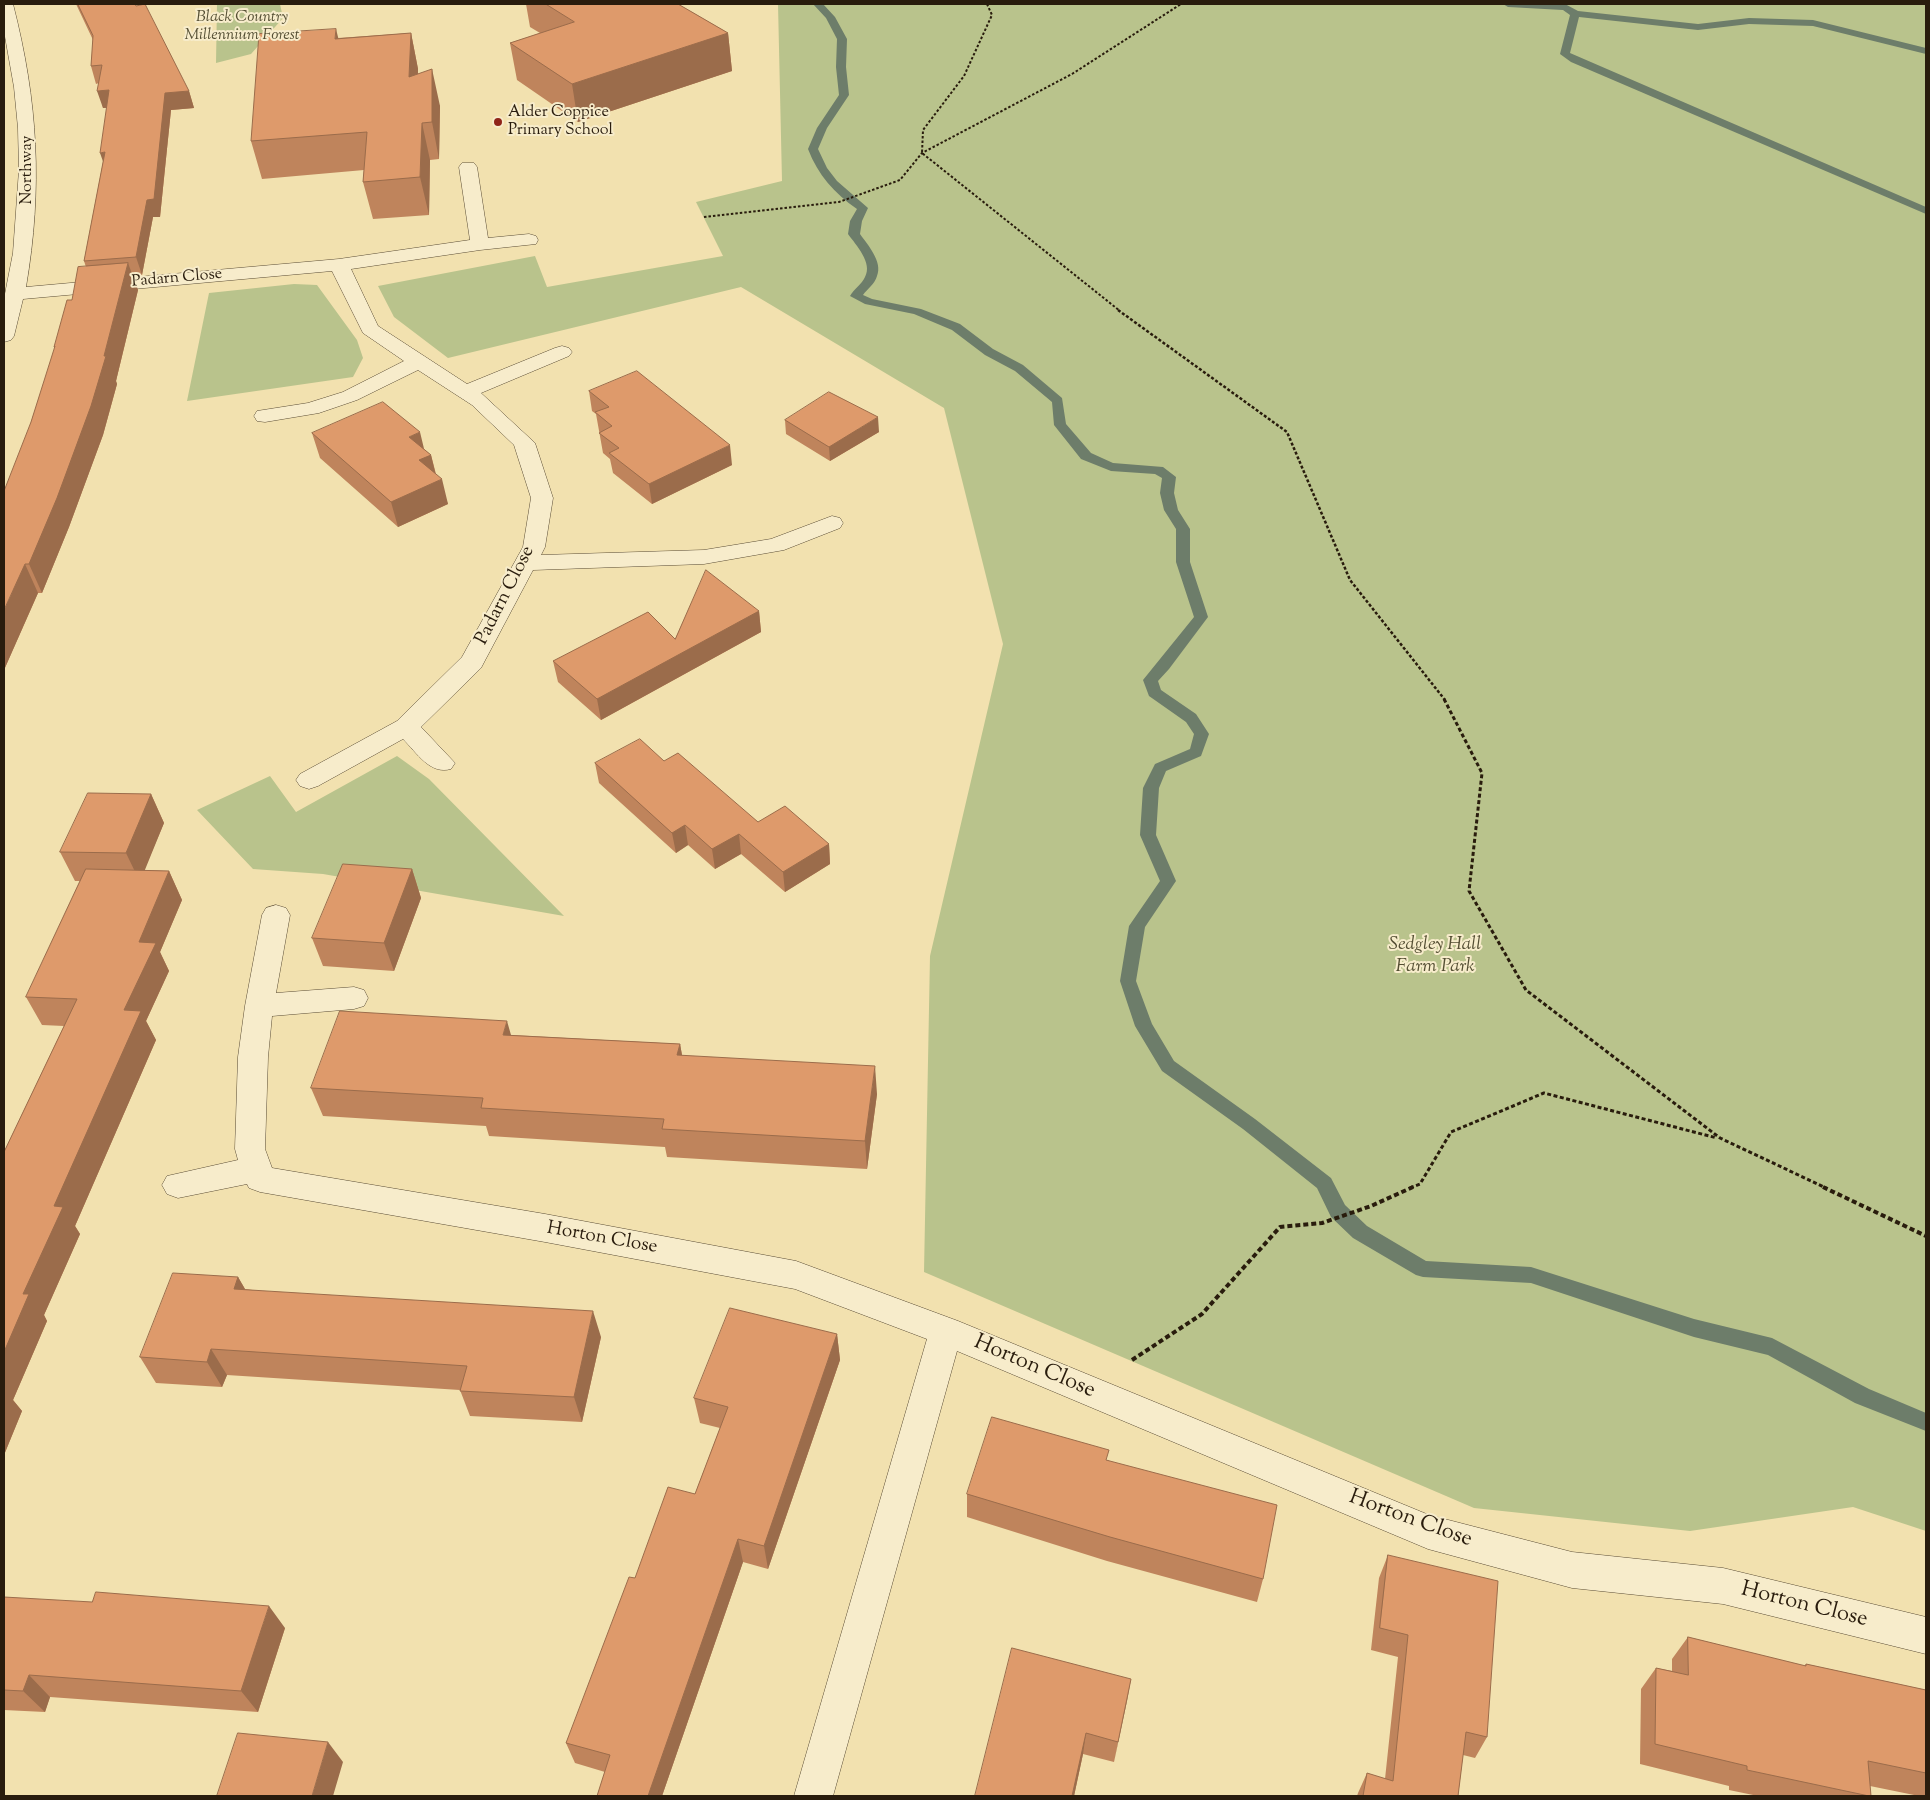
<!DOCTYPE html>
<html>
<head>
<meta charset="utf-8">
<style>
  body { margin:0 }
  #map { position:relative; width:1930px; height:1800px; overflow:hidden; background:#f2e1af; font-family:"Sorts Mill Goudy",serif }
  canvas { display:block }
  .frame { position:absolute; inset:0; border:5px solid #291c0d; pointer-events:none }
</style>
</head>
<body>
<div id="map">
<canvas width="1930" height="1800"></canvas>
<div class="frame"></div>
</div>
<script>
const c = document.querySelector('canvas').getContext('2d');
c.lineJoin = 'round';
function paint(path, color) {
  c.fillStyle = color;
  c.fill(path, 'evenodd');
}
function stroke(path, color, width, dash) {
  c.strokeStyle = color;
  c.lineWidth = width;
  c.lineCap = dash ? 'butt' : 'round';
  c.setLineDash(dash || []);
  c.stroke(path);
}
function write(font, color, halo, rows, align = 'center') {
  c.font = font + ' "Sorts Mill Goudy",serif';
  c.lineWidth = 4;
  c.setLineDash([]);
  c.textBaseline = 'middle';
  c.strokeStyle = halo;
  c.fillStyle = color;
  for (const [text, x, y, turn = 0] of rows) {
    c.save();
    c.translate(x, y);
    c.rotate((+turn || 0) * Math.PI / 180);
    c.textAlign = isNaN(turn) ? turn : align;
    if (halo) c.strokeText(text, 0, 0);
    c.fillText(text, 0, 0);
    c.restore();
  }
}
const green = new Path2D(`
  M 217,4 L 280,4 L 283,18 L 251,54 L 216,63 Z
  M 778,4 L 1926,4 L 1926,1531 L 1853,1507 L 1690,1531 L 1474,1508 L 924,1272 L 930,956 L 1003,644 L 944,408 L 741,287 L 448,358 L 394,317 L 378,286 L 535,256 L 547,287 L 723,256 L 696,202 L 782,181 Z
  M 294,284 L 317,285 L 357,340 L 363,358 L 353,377 L 187,401 L 209,293 Z
  M 397,756 L 429,779 L 564,916 L 323,874 L 253,869 L 197,810 L 270,776 L 296,812 Z`);
const stream = new Path2D(`
  M 813,4 L 823,4 L 835,17 L 847,39 L 846,67 L 849,95 L 827,128 L 818,149 L 827,168 L 837,181 L 868,208 L 862,221 L 860,234 C 868,245 883,262 877,276 C 875,284 867,289 863,295 L 872,299 L 921,309 L 960,324 L 993,349 L 1023,365 L 1062,398 L 1066,424 L 1091,453 L 1113,463 L 1163,467 L 1176,477 L 1174,493 L 1178,510 L 1190,529 L 1190,562 L 1208,617 L 1169,669 L 1158,681 L 1161,690 L 1196,714 L 1209,734 L 1201,756 L 1166,771 L 1159,788 L 1156,835 L 1176,881 L 1145,927 L 1136,981 L 1152,1024 L 1174,1061 L 1255,1119 L 1331,1178 L 1345,1205 L 1367,1226 L 1426,1261 L 1531,1267 L 1694,1319 L 1772,1338 L 1869,1389 L 1926,1413 L 1926,1431 L 1855,1403 L 1768,1355 L 1694,1337 L 1531,1283 L 1423,1277 L 1416,1275 L 1353,1238 L 1331,1217 L 1317,1188 L 1243,1129 L 1162,1071 L 1135,1026 L 1120,981 L 1129,926 L 1160,881 L 1140,835 L 1143,788 L 1155,764 L 1190,749 L 1194,734 L 1186,722 L 1149,696 L 1143,680 L 1194,617 L 1176,562 L 1176,529 L 1164,510 L 1160,493 L 1162,478 L 1155,474 L 1111,471 L 1081,459 L 1054,425 L 1052,402 L 1015,371 L 985,355 L 952,330 L 914,314 L 865,304 L 850,296 C 854,289 862,284 865,277 C 873,263 856,245 848,234 L 850,221 L 857,209 C 834,193 818,175 808,149 L 817,128 L 839,95 L 836,67 L 837,39 L 826,18 Z
  M 1503,4 L 1565,4 L 1578,11 L 1698,24 L 1749,18 L 1813,20 L 1926,48 L 1926,54 L 1813,26 L 1749,24 L 1698,30 L 1579,17 L 1570,53 L 1926,207 L 1926,214 L 1571,62 L 1560,54 L 1570,15 L 1563,10 L 1508,7 Z`);
const pathFar3 = new Path2D(`
  M 987,4 L 992,15 L 964,76 L 923,130 L 922,153 L 1120,311
  M 704,217 L 839,202 L 900,180 L 922,153 L 1072,74 L 1181,4`);
const pathFar2 = new Path2D(`
  M 1118,310 L 1287,432 L 1350,580 L 1445,700`);
const pathFar1 = new Path2D(`
  M 1444,699 L 1482,773 L 1469,891 L 1526,990 L 1720,1138 L 1826,1188
  M 1410,1188 L 1420,1184 L 1451,1132 L 1544,1093 L 1717,1138`);
const path = new Path2D(`
  M 1823,1187 L 1926,1236
  M 1132,1360 L 1202,1314 L 1280,1227 L 1322,1223 L 1371,1206 L 1413,1187`);
const minor = new Path2D(`
  M 4,4 L 13,4 C 38,101 43,188 26,287 L 339,259 L 470,240 L 459,167 L 462,163 L 474,163 L 477,167 L 488,238 L 529,234 L 536,236 L 538,240 L 536,244 L 480,250 L 351,269 L 378,326 L 467,384 L 555,348 L 562,346 L 569,348 L 572,352 L 569,356 L 481,393 L 535,443 L 553,498 L 545,547 L 541,555 L 704,550 L 771,539 L 832,516 L 840,518 L 843,523 L 840,528 L 784,550 L 704,564 L 533,570 L 481,668 L 421,727 L 455,763 L 451,769 C 430,775 417,753 403,739 L 318,786 L 309,789 L 300,786 L 296,780 L 300,774 L 397,721 L 462,657 L 523,547 L 531,498 L 514,445 L 472,405 L 418,370 L 357,400 L 319,413 L 265,422 L 257,421 L 254,416 L 257,411 L 308,403 L 343,392 L 404,361 L 363,333 L 332,271 L 23,299 L 14,336 L 11,340 L 4,342 L 4,299 L 13,253 L 19,170 L 18,128 L 14,87 L 4,31 Z
  M 276,905 L 286,908 L 290,915 L 276,993 L 354,987 L 364,990 L 368,998 L 364,1006 L 354,1009 L 272,1016 L 268,1057 L 265,1149 L 272,1168 L 545,1214 L 796,1261 L 958,1321 L 1429,1515 L 1572,1552 L 1723,1568 L 1926,1617 L 1926,1654 L 1723,1604 L 1572,1588 L 1428,1549 L 957,1351 L 833,1796 L 794,1796 L 927,1339 L 795,1289 L 545,1242 L 260,1192 L 249,1188 L 247,1184 L 178,1198 L 167,1194 L 162,1185 L 167,1176 L 238,1160 L 235,1149 L 238,1057 L 245,1006 L 262,915 L 266,908 Z`);
const wall = new Path2D(`
  M 76,4 L 135,4 L 189,91 L 194,108 L 171,110 L 160,217 L 153,217 L 142,275 L 133,276 L 138,290 L 116,381 L 117,384 L 103,435 L 69,527 L 42,593 L 38,593 L 4,670 L 31,422 L 55,349 L 54,347 L 86,267 L 84,261 L 103,162 L 107,108 L 103,108 L 99,83 L 96,84 L 91,66 L 93,40 Z
  M 526,4 L 678,4 L 728,33 L 732,71 L 578,122 L 517,80 L 510,43 L 540,33 L 530,27 Z
  M 411,33 L 418,69 L 418,74 L 440,106 L 439,159 L 430,160 L 429,215 L 373,219 L 363,182 L 364,170 L 262,179 L 251,141 L 338,38 Z
  M 589,391 L 732,465 L 652,504 L 613,473 L 610,459 L 603,453 L 596,414 L 592,411 Z
  M 785,420 L 879,432 L 830,461 L 786,434 Z
  M 312,433 L 424,449 L 431,455 L 436,474 L 448,504 L 398,527 L 320,458 Z
  M 759,611 L 761,632 L 601,720 L 558,682 L 553,661 L 675,639 Z
  M 664,761 L 758,822 L 829,844 L 830,864 L 785,892 L 741,854 L 715,869 L 688,845 L 676,853 L 599,783 L 595,763 Z
  M 151,794 L 164,823 L 144,870 L 169,871 L 182,900 L 160,952 L 169,971 L 146,1021 L 156,1040 L 75,1226 L 80,1234 L 44,1315 L 47,1321 L 13,1400 L 22,1411 L 4,1455 L 4,1152 L 64,1026 L 42,1025 L 26,997 L 80,881 L 75,881 L 60,852 Z
  M 412,869 L 421,898 L 394,971 L 323,966 L 312,938 Z
  M 511,1035 L 680,1044 L 682,1055 L 877,1094 L 867,1169 L 667,1157 L 665,1147 L 489,1136 L 486,1126 L 323,1116 L 311,1088 Z
  M 238,1277 L 245,1289 L 601,1337 L 582,1422 L 470,1416 L 460,1390 L 227,1375 L 222,1387 L 156,1383 L 140,1357 Z
  M 837,1334 L 840,1360 L 768,1569 L 743,1562 L 662,1796 L 597,1796 L 605,1772 L 575,1763 L 566,1743 L 635,1578 L 695,1494 L 720,1428 L 700,1423 L 694,1398 Z
  M 1108,1460 L 1263,1579 L 1257,1602 L 1107,1561 L 967,1517 L 967,1494 Z
  M 1388,1555 L 1487,1737 L 1475,1758 L 1463,1755 L 1458,1796 L 1357,1796 L 1358,1793 L 1367,1773 L 1385,1779 L 1398,1657 L 1371,1650 L 1379,1578 Z
  M 4,1597 L 285,1628 L 258,1712 L 50,1697 L 45,1712 L 4,1710 Z
  M 1688,1637 L 1804,1666 L 1806,1664 L 1926,1690 L 1926,1796 L 1919,1796 L 1870,1786 L 1871,1796 L 1758,1796 L 1729,1790 L 1729,1786 L 1640,1764 L 1641,1689 L 1656,1668 L 1672,1671 L 1672,1659 Z
  M 1131,1679 L 1114,1762 L 1083,1754 L 1074,1796 L 975,1796 Z`);
const shadedWall = new Path2D(`
  M 336,29 L 345,65 L 335,39 Z
  M 411,33 L 418,69 L 417,113 L 409,77 Z
  M 728,33 L 732,71 L 578,122 L 572,84 Z
  M 432,69 L 440,106 L 439,159 L 432,122 Z
  M 109,90 L 115,107 L 103,108 L 97,91 Z
  M 189,91 L 194,108 L 171,110 L 160,217 L 153,217 L 142,275 L 136,257 L 165,93 Z
  M 422,123 L 430,160 L 429,215 L 420,177 Z
  M 105,152 L 106,170 L 100,153 Z
  M 128,263 L 138,290 L 116,381 L 117,384 L 103,435 L 69,527 L 42,593 L 29,564 L 104,356 Z
  M 878,417 L 879,432 L 830,461 L 829,447 Z
  M 420,432 L 426,457 L 431,455 L 437,480 L 425,485 L 409,437 Z
  M 730,445 L 732,465 L 652,504 L 649,484 Z
  M 442,479 L 448,504 L 398,527 L 391,502 Z
  M 25,564 L 38,593 L 4,670 L 4,610 Z
  M 759,611 L 761,632 L 601,720 L 597,699 Z
  M 151,794 L 164,823 L 140,882 L 126,853 Z
  M 685,825 L 688,845 L 676,853 L 672,833 Z
  M 739,834 L 741,854 L 715,869 L 712,849 Z
  M 829,844 L 830,864 L 785,892 L 783,872 Z
  M 412,869 L 421,898 L 394,971 L 384,943 Z
  M 169,871 L 182,900 L 160,952 L 169,971 L 146,1021 L 156,1040 L 75,1226 L 80,1234 L 44,1315 L 47,1321 L 13,1400 L 22,1411 L 4,1455 L 4,1352 L 23,1294 L 124,1010 L 139,942 Z
  M 507,1021 L 515,1049 L 503,1035 Z
  M 680,1044 L 685,1072 L 677,1055 Z
  M 875,1066 L 877,1094 L 867,1169 L 865,1141 Z
  M 238,1277 L 253,1303 L 234,1289 Z
  M 593,1311 L 601,1337 L 582,1422 L 574,1397 Z
  M 837,1334 L 840,1360 L 768,1569 L 764,1546 Z
  M 211,1349 L 227,1375 L 222,1387 L 207,1362 Z
  M 738,1539 L 743,1562 L 662,1796 L 648,1796 Z
  M 269,1606 L 285,1628 L 258,1712 L 241,1691 Z
  M 29,1675 L 50,1697 L 45,1712 L 23,1691 Z
  M 1131,1679 L 1127,1701 L 1114,1762 L 1118,1742 Z
  M 1086,1733 L 1083,1754 L 1074,1796 L 1072,1796 Z
  M 328,1742 L 343,1762 L 333,1796 L 312,1796 Z`);
const building = new Path2D(`
  M 78,4 L 135,4 L 136,6 L 145,4 L 189,91 L 165,93 L 154,199 L 147,200 L 136,257 L 84,261 L 105,152 L 100,153 L 109,90 L 97,91 L 102,65 L 91,66 L 93,36 Z
  M 546,4 L 678,4 L 728,33 L 572,84 L 510,43 L 574,22 Z
  M 336,29 L 335,39 L 411,33 L 409,77 L 432,69 L 432,122 L 422,123 L 420,177 L 363,182 L 367,132 L 251,141 L 259,34 Z
  M 128,263 L 104,356 L 106,356 L 91,406 L 57,498 L 29,564 L 25,564 L 4,610 L 4,491 L 31,422 L 55,346 L 54,347 L 67,300 L 72,300 L 78,267 Z
  M 637,371 L 730,445 L 649,484 L 609,453 L 619,448 L 599,433 L 612,426 L 595,412 L 609,407 L 589,391 Z
  M 829,392 L 878,417 L 829,447 L 785,420 Z
  M 383,402 L 420,432 L 409,437 L 431,455 L 419,460 L 442,479 L 391,502 L 312,433 Z
  M 706,570 L 759,611 L 597,699 L 553,661 L 648,612 L 675,639 Z
  M 640,739 L 664,761 L 678,753 L 758,822 L 785,806 L 829,844 L 783,872 L 739,834 L 712,849 L 685,825 L 672,833 L 595,763 Z
  M 88,793 L 151,794 L 126,853 L 60,852 Z
  M 343,864 L 412,869 L 384,943 L 312,938 Z
  M 86,869 L 169,871 L 139,942 L 156,943 L 124,1010 L 141,1011 L 54,1206 L 63,1207 L 23,1294 L 29,1294 L 4,1352 L 4,1152 L 77,999 L 26,997 Z
  M 340,1011 L 507,1021 L 503,1035 L 680,1044 L 677,1055 L 875,1066 L 865,1141 L 662,1129 L 664,1119 L 481,1108 L 483,1098 L 311,1088 Z
  M 173,1273 L 238,1277 L 234,1289 L 593,1311 L 574,1397 L 460,1391 L 467,1366 L 211,1349 L 207,1362 L 140,1357 Z
  M 730,1308 L 837,1334 L 764,1546 L 738,1539 L 648,1796 L 597,1796 L 610,1755 L 566,1743 L 629,1577 L 635,1578 L 668,1487 L 695,1494 L 728,1407 L 694,1398 Z
  M 992,1417 L 1109,1450 L 1106,1460 L 1277,1505 L 1263,1579 L 1110,1537 L 967,1494 Z
  M 1388,1555 L 1498,1581 L 1487,1737 L 1466,1732 L 1458,1796 L 1363,1796 L 1367,1773 L 1393,1781 L 1408,1635 L 1380,1628 Z
  M 96,1592 L 269,1606 L 241,1691 L 29,1675 L 23,1691 L 4,1690 L 4,1597 L 92,1602 Z
  M 1688,1637 L 1806,1666 L 1806,1664 L 1926,1690 L 1926,1773 L 1868,1761 L 1871,1796 L 1869,1796 L 1747,1770 L 1747,1766 L 1655,1744 L 1656,1668 L 1688,1675 Z
  M 1012,1648 L 1131,1679 L 1118,1742 L 1086,1733 L 1072,1796 L 975,1796 Z
  M 238,1733 L 328,1742 L 312,1796 L 217,1796 Z`);
const markers = [
  [498,122,5,"#8f2418"]
];
const farParknames = [
  ["Black Country",242,18],
  ["Millennium Forest",242,36]
];
const farPoinames = [
  ["Alder Coppice",508,113],
  ["Primary School",508,131]
];
const farStreetnames = [
  ["Northway",28,170,-90],
  ["Padarn Close",177,279,-5]
];
const streetNames = [
  ["Padarn Close",506,596,-63],
  ["Horton Close",602,1239,10]
];
const parkNames = [
  ["Sedgley Hall",1435,946],
  ["Farm Park",1435,968]
];
const nearStreetnames = [
  ["Horton Close",1034,1368,23],
  ["Horton Close",1410,1520,20],
  ["Horton Close",1804,1606,14]
];
paint(green, '#b9c38c');
paint(stream, '#6d7d6a');
stroke(minor, '#5b4d36', 1);
stroke(pathFar3, '#291c0d', 2, [2.5, 2]);
stroke(pathFar2, '#291c0d', 2.5, [3, 2]);
stroke(pathFar1, '#291c0d', 3, [4, 2.5]);
stroke(path, '#291c0d', 4, [5, 3]);
paint(minor, '#f7eccb');
paint(wall, '#bf845c');
paint(shadedWall, '#9b6c4b');
paint(building, '#de9a6b');
stroke(building, '#9b6c4b', 1);
for (const [x, y, r, color] of markers) {
  const dot = new Path2D();
  dot.arc(x, y, r, 0, 2 * Math.PI);
  c.fillStyle = color;
  c.fill(dot);
  stroke(dot, '#f7eccb', 2);
}
write('italic 16px', '#544e33', '#f7eccb', farParknames);
write('16px', '#291c0d', '#f7eccb', farPoinames, 'left');
write('16px', '#291c0d', '#f7eccb', farStreetnames);
write('19px', '#291c0d', '#f7eccb', streetNames);
write('italic 19px', '#544e33', '#f7eccb', parkNames);
write('22px', '#291c0d', '#f7eccb', nearStreetnames);
</script>
</body>
</html>
